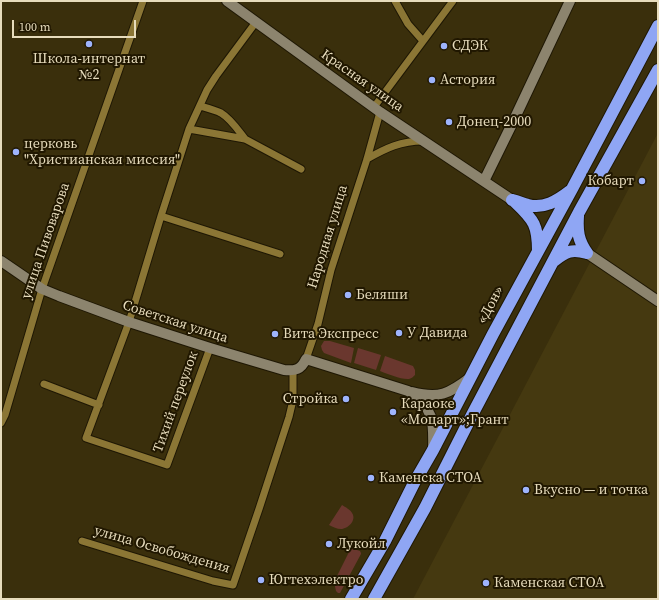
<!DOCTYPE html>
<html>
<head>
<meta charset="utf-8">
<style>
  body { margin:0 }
  #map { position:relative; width:659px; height:600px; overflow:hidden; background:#3a2f0c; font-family:"Source Serif 4",serif }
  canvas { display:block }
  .frame { position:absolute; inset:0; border:2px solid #e7dcbc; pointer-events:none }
  .scale { position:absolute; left:12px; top:20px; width:124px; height:18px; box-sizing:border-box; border:2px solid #e7dcbc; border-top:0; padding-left:5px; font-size:12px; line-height:14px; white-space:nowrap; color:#e7dcbc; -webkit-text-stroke:3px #201700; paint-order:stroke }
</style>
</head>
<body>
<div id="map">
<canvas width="659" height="600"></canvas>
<div class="frame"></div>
<div class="scale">100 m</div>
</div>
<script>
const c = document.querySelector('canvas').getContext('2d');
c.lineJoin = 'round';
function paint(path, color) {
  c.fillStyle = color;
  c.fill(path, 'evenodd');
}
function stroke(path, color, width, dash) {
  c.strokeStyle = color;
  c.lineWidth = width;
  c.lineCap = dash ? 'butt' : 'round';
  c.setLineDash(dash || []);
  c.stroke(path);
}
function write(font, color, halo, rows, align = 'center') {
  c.font = font + ' "Source Serif 4",serif';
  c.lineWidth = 4;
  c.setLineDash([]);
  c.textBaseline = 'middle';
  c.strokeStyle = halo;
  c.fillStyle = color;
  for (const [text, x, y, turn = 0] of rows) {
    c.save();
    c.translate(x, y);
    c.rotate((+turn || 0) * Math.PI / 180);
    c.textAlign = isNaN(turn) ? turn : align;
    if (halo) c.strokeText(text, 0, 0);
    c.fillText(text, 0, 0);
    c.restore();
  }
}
const built = new Path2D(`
  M 658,133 L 658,599 L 413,599 Z`);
const green = new Path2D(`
  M 324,341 L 330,341 L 354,348 L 351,363 L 324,353 L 322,350 L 321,346 Z
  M 358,348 L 381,355 L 376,370 L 354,363 Z
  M 385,356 L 413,366 L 415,370 L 415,375 C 413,377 412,378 409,379 C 402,380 388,374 380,371 Z
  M 342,505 C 345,507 351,510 352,513 C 357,520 348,529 341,529 C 337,529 333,527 329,525 Z
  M 351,548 L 360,551 L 361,553 L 361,554 L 340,593 L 338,593 L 336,591 L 334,582 Z`);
const street = new Path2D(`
  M 395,1 L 408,24 L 423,41
  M 200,106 C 207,108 215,110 221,113 C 231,119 238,130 245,139
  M 374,107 L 453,1
  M 189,129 L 245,139 L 301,169
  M 367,159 C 386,148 401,141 423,141
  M 161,216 L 280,254
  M 210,348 L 167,465 L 86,438 L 129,322 L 161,216 L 189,129 L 207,90 L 216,76 L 256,22
  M 306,359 L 318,324 L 331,270 L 367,159 L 380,112
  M 44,384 L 99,405
  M 1,423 L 5,415 L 42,289 L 143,1
  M 82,541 L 213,581 L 233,585 L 259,509 L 289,417 L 293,400 L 293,370`);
const secondary = new Path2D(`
  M 227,1 L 380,112 L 512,200
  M 484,181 L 512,124 L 570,1
  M 587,253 L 658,301
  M 1,261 L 42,289 L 59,296 L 129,322 L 210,348 L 284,370 C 295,371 301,370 306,359 L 408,391 C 434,409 434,420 433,450
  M 412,392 C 439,399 449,394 471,377`);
const highway = new Path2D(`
  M 512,200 C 517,201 523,204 528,205 C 544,209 557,201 570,191
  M 516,203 C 534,220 538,226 538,251
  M 578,216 C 577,231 578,240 587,253
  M 554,261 C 566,251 572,249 587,253
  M 351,599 L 385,541 L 414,483 L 433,450 L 493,334 L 572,189 L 658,26
  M 374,599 L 425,508 L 472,415 L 579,212 L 658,70`);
const markers = [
  [89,44,4,"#9eb4fd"],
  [444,46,4,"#9eb4fd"],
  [432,80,4,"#9eb4fd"],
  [449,122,4,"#9eb4fd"],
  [16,152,4,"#9eb4fd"],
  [642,181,4,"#9eb4fd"],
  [348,295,4,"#9eb4fd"],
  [399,333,4,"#9eb4fd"],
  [275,334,4,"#9eb4fd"],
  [346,399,4,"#9eb4fd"],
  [393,412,4,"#9eb4fd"],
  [371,478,4,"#9eb4fd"],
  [526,490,4,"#9eb4fd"],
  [329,544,4,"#9eb4fd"],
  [261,580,4,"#9eb4fd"],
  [486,583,4,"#9eb4fd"]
];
const poiNames = [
  ["СДЭК",452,46],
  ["Школа-интернат",89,59,"center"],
  ["№2",89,75,"center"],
  ["Астория",440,80],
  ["Донец-2000",457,122],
  ["церковь",24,144],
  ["\"Христианская миссия\"",24,160],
  ["Кобарт",634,181,"right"],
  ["Беляши",356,295],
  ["У Давида",407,333],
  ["Вита Экспресс",283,334],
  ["Стройка",338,399,"right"],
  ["Караоке",401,404],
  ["«Моцарт»;Грант",401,420],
  ["Каменска СТОА",379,478],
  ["Вкусно — и точка",534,490],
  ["Лукойл",337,544],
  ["Югтехэлектро",269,580],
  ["Каменская СТОА",494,583]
];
const streetNames = [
  ["Красная улица",362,81,35],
  ["Народная улица",328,237,-73],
  ["улица Пивоварова",46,241,-71],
  ["«Дон»",491,305,-62],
  ["Советская улица",175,322,18],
  ["Тихий переулок",176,402,-70],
  ["улица Освобождения",162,550,16]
];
paint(built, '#453910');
paint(green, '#6a372e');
stroke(street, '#1e1704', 9);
stroke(secondary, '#1e1704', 12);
stroke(highway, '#1e1704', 14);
stroke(street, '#8b7635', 7);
stroke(secondary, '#8c846e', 10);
stroke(highway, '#8fa6f4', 12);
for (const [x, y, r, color] of markers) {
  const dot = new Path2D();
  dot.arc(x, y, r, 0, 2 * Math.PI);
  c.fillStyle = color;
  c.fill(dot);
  stroke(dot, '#201700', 1.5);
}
write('14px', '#e7dcbc', '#201700', poiNames, 'left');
write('14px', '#e7dcbc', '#201700', streetNames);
</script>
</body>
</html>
